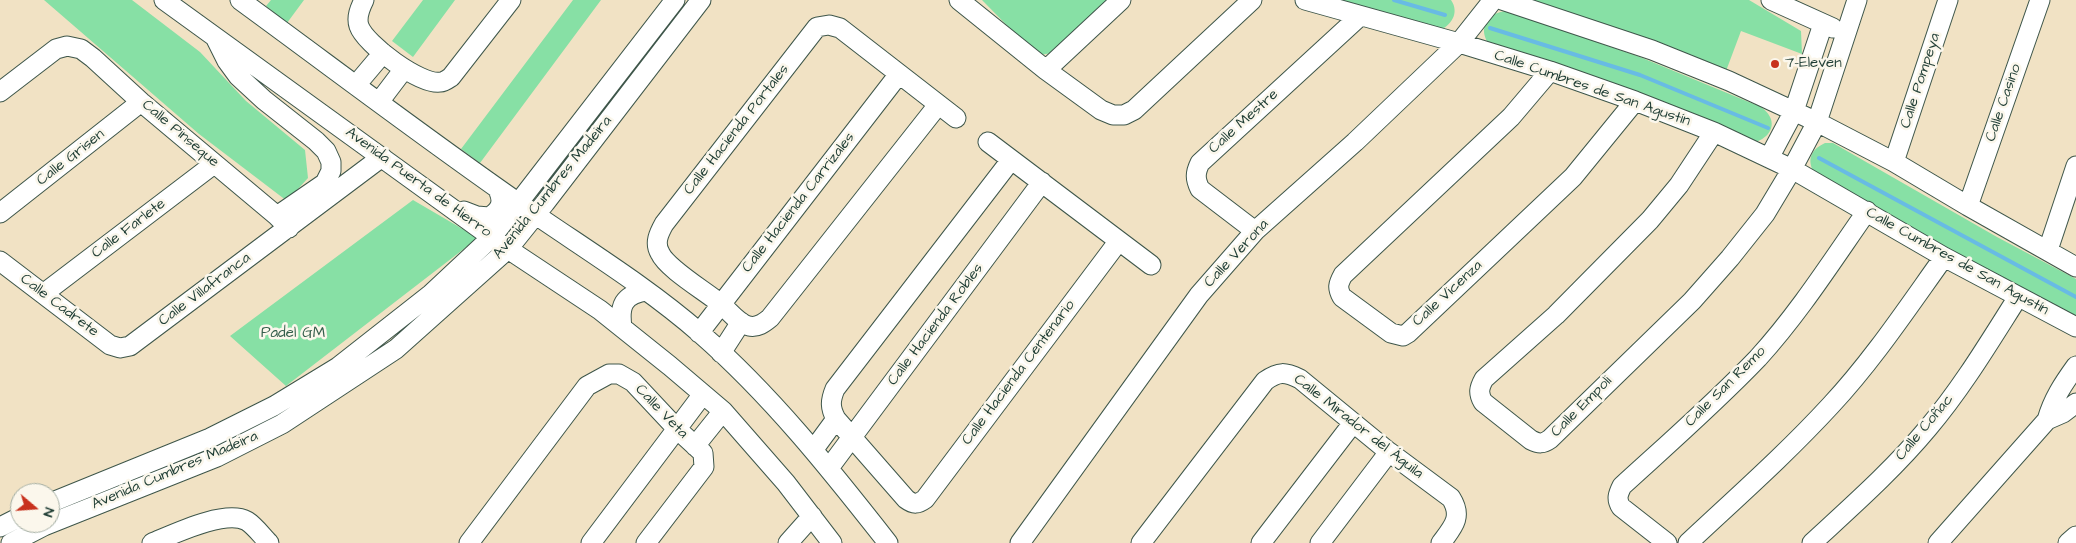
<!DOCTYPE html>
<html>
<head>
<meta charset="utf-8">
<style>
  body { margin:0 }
  #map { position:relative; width:2076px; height:543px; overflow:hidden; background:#f1e2c4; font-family:"Architects Daughter",sans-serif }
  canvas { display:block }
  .north { position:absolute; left:10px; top:483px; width:50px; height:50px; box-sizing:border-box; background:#fbf7ec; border:1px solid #a3ada2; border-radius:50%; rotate:108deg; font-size:14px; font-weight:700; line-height:20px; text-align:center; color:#1f3d34 }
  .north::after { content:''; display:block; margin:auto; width:18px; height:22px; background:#c8321e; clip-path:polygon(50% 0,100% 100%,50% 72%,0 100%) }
</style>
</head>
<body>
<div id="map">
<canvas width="2076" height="543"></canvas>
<div class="north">N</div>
</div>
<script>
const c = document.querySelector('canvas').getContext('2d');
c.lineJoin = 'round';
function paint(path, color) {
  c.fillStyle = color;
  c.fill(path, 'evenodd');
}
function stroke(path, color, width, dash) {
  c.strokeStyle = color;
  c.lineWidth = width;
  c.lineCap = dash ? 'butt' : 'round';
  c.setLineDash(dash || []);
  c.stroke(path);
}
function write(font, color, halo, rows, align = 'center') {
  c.font = font + ' "Architects Daughter",sans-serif';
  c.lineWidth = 5;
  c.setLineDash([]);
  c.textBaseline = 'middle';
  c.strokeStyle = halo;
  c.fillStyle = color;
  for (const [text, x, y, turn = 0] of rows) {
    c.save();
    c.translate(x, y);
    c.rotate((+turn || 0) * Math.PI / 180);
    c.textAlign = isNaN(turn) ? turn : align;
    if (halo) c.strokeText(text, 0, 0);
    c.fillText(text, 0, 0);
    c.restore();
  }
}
const green = new Path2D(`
  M 44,0 L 132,0 L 200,52 L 246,101 L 305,150 L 308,178 L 287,201 L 199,134 Z
  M 271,0 L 304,0 L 287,23 L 266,6 Z
  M 423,0 L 455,0 L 413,57 L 392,41 Z
  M 573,0 L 601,0 L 480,163 L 461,149 Z
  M 982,0 L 1107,0 L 1051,53 L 1041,55 L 1033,52 Z
  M 1330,0 L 1451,0 C 1460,13 1451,26 1438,31 Z
  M 1527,0 L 1749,0 L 1801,31 L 1802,54 L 1741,31 L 1726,71 Z
  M 1506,11 L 1640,57 L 1761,107 C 1777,118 1775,135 1756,142 L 1488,43 C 1478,27 1488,13 1506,11 Z
  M 1825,143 L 1833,143 L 1997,237 L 2076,279 L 2076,318 L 2066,317 L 1813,171 C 1807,158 1812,149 1825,143 Z
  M 413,200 L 478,238 L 286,386 L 230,336 Z`);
const stream = new Path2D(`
  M 1394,0 L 1445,15
  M 1490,28 L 1640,75 L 1768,128
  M 1819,158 L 2076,297`);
const minor = new Path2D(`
  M 164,0 L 508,249 L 600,310 L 670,366 L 723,411 L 786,483 L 832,543
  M 240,0 C 333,68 425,138 520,204 C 580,246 645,285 700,333 C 771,395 830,469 888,543
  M 364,0 C 360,8 356,17 359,26 C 365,44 421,86 441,82 C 444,82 448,79 451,77 L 511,0
  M 959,0 L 1046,70 L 1101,110 L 1113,115 L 1124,115 L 1134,110 L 1252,0
  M 1305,0 L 1459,43 L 1550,71 L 1635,101 L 1714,132 L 1792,169 L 1944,257 L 2076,327
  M 1502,0 L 1652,50 L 1729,81 L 1817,122 L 1894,162 L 1968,206 L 2076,267
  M 1771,0 L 1833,28
  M 216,39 L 227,61 L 238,76 L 264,100 L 316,141 L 326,151 L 331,162 L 331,171 L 325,183 L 277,216
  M 1046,70 L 1121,0
  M 1550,71 L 1511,117 L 1343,275 C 1338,284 1337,288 1342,297 L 1391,333 L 1403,336 L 1408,333 L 1573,177 L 1635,101
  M 356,85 L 383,53
  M 0,92 L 56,49 L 67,46 L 81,49 L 93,58 L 141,102 L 277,216 L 289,228
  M 379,102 L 404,69
  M 938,105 L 770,318 C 764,323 757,328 749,326 C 739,324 730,312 722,305 C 707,292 667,269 660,253 C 654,243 659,233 664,224 L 817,27 L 829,25 L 840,28 L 956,118
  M 1714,132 L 1679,185 L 1650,220 L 1556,315 L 1484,379 C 1479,388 1478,393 1483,402 L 1531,440 C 1539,444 1543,444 1550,439 L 1692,301 L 1730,258 L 1765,214 L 1792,169 L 1817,122 L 1857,0
  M 988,142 L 1151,265
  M 1769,158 L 1794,111 L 1823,24
  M 1011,160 L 835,389 C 830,401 830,408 836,419 L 906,499 C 914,505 918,504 925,499 L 1118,242
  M 1894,162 L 1948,0
  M 1968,206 L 2040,0
  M 464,211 L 477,216 L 489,217 C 499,211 504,204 499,192
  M 0,213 L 141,102
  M 1255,231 L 1200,189 C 1195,179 1195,173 1200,163 L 1360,16
  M 2048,250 L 2076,166
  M 0,261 L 110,345 L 120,348 L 130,346 L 382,157
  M 43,294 L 214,164
  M 622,327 C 619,306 623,295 646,291
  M 699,333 L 899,74
  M 721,353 L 741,322
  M 2047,420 C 2053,399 2063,384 2076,366
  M 695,446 L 723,411
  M 814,449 L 836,419
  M 829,468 L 1042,182
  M 50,503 L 210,438 L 274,406 L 338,367 L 431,294 L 492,237 L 675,0
  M 0,527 L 20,517
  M 11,543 L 44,526 L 217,457 L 282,424 L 396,349 L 508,249 L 545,203 L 701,0
  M 152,543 C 174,534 225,509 247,521 C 255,526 262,536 269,543
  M 469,543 L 587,386 L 609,374 L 619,374 L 633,382 L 678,430 L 703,453 L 704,467 L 646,543
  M 591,543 L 703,394
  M 788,543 L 812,516
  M 1020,543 L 1199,295 L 1255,231 L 1355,142 L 1459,43 L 1493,0
  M 1141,543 L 1265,381 C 1279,371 1285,372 1300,379 L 1389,452 L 1451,498 C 1463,517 1453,527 1441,543
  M 1261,543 L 1353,423
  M 1320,543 L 1389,452
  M 1667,543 L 1621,507 C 1616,499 1618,494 1622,486 C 1668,444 1715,403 1758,358 C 1799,313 1832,261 1867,211
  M 1688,543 C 1736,498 1786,454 1831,405 C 1873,360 1908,307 1944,257
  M 1812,543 C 1852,506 1893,470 1928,428 C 1962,388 1990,341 2018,297
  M 1938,543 L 2047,420 L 2063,413 L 2076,403
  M 2068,543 L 2076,536`);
const markers = [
  [1775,64,5,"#c8321e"]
];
const poiNames = [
  ["7-Eleven",1785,64]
];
const streetNames = [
  ["Calle Pompeya",1921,81,-72],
  ["Calle Cumbres de San Agustín",1592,89,19],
  ["Calle Casino",2004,103,-71],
  ["Calle Mestre",1244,122,-42],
  ["Calle Hacienda Portales",737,130,-52],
  ["Calle Pinseque",180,134,40],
  ["Calle Grisen",71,158,-38],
  ["Avenida Puerta de Hierro",418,183,36],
  ["Avenida Cumbres Madeira",553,188,-51],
  ["Calle Hacienda Carrizales",799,203,-52],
  ["Calle Farlete",129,229,-37],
  ["Calle Verona",1237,254,-47],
  ["Calle Cumbres de San Agustín",1957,262,29],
  ["Calle Villafranca",205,290,-37],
  ["Calle Vicenza",1448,294,-43],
  ["Calle Cadrete",59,306,37],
  ["Calle Hacienda Robles",936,325,-53],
  ["Calle Hacienda Centenario",1019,373,-53],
  ["Calle San Remo",1726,387,-45],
  ["Calle Empoli",1582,407,-45],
  ["Calle Veta",661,412,46],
  ["Calle Mirador del Águila",1358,427,38],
  ["Calle Coñac",1925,428,-50],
  ["Avenida Cumbres Madeira",175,471,-23]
];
const parkNames = [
  ["Padel GM",293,334]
];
paint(green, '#87e0a5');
stroke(stream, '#68bbe4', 4);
stroke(minor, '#3e564a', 21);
stroke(minor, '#fff', 19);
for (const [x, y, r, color] of markers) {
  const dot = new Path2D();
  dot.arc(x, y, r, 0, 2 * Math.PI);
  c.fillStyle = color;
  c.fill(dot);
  stroke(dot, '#fbf7ec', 2);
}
write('15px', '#1f3d34', '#fbf7ec', poiNames, 'left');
write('15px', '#1f3d34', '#fbf7ec', streetNames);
write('15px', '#345e4b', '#fbf7ec', parkNames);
</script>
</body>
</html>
